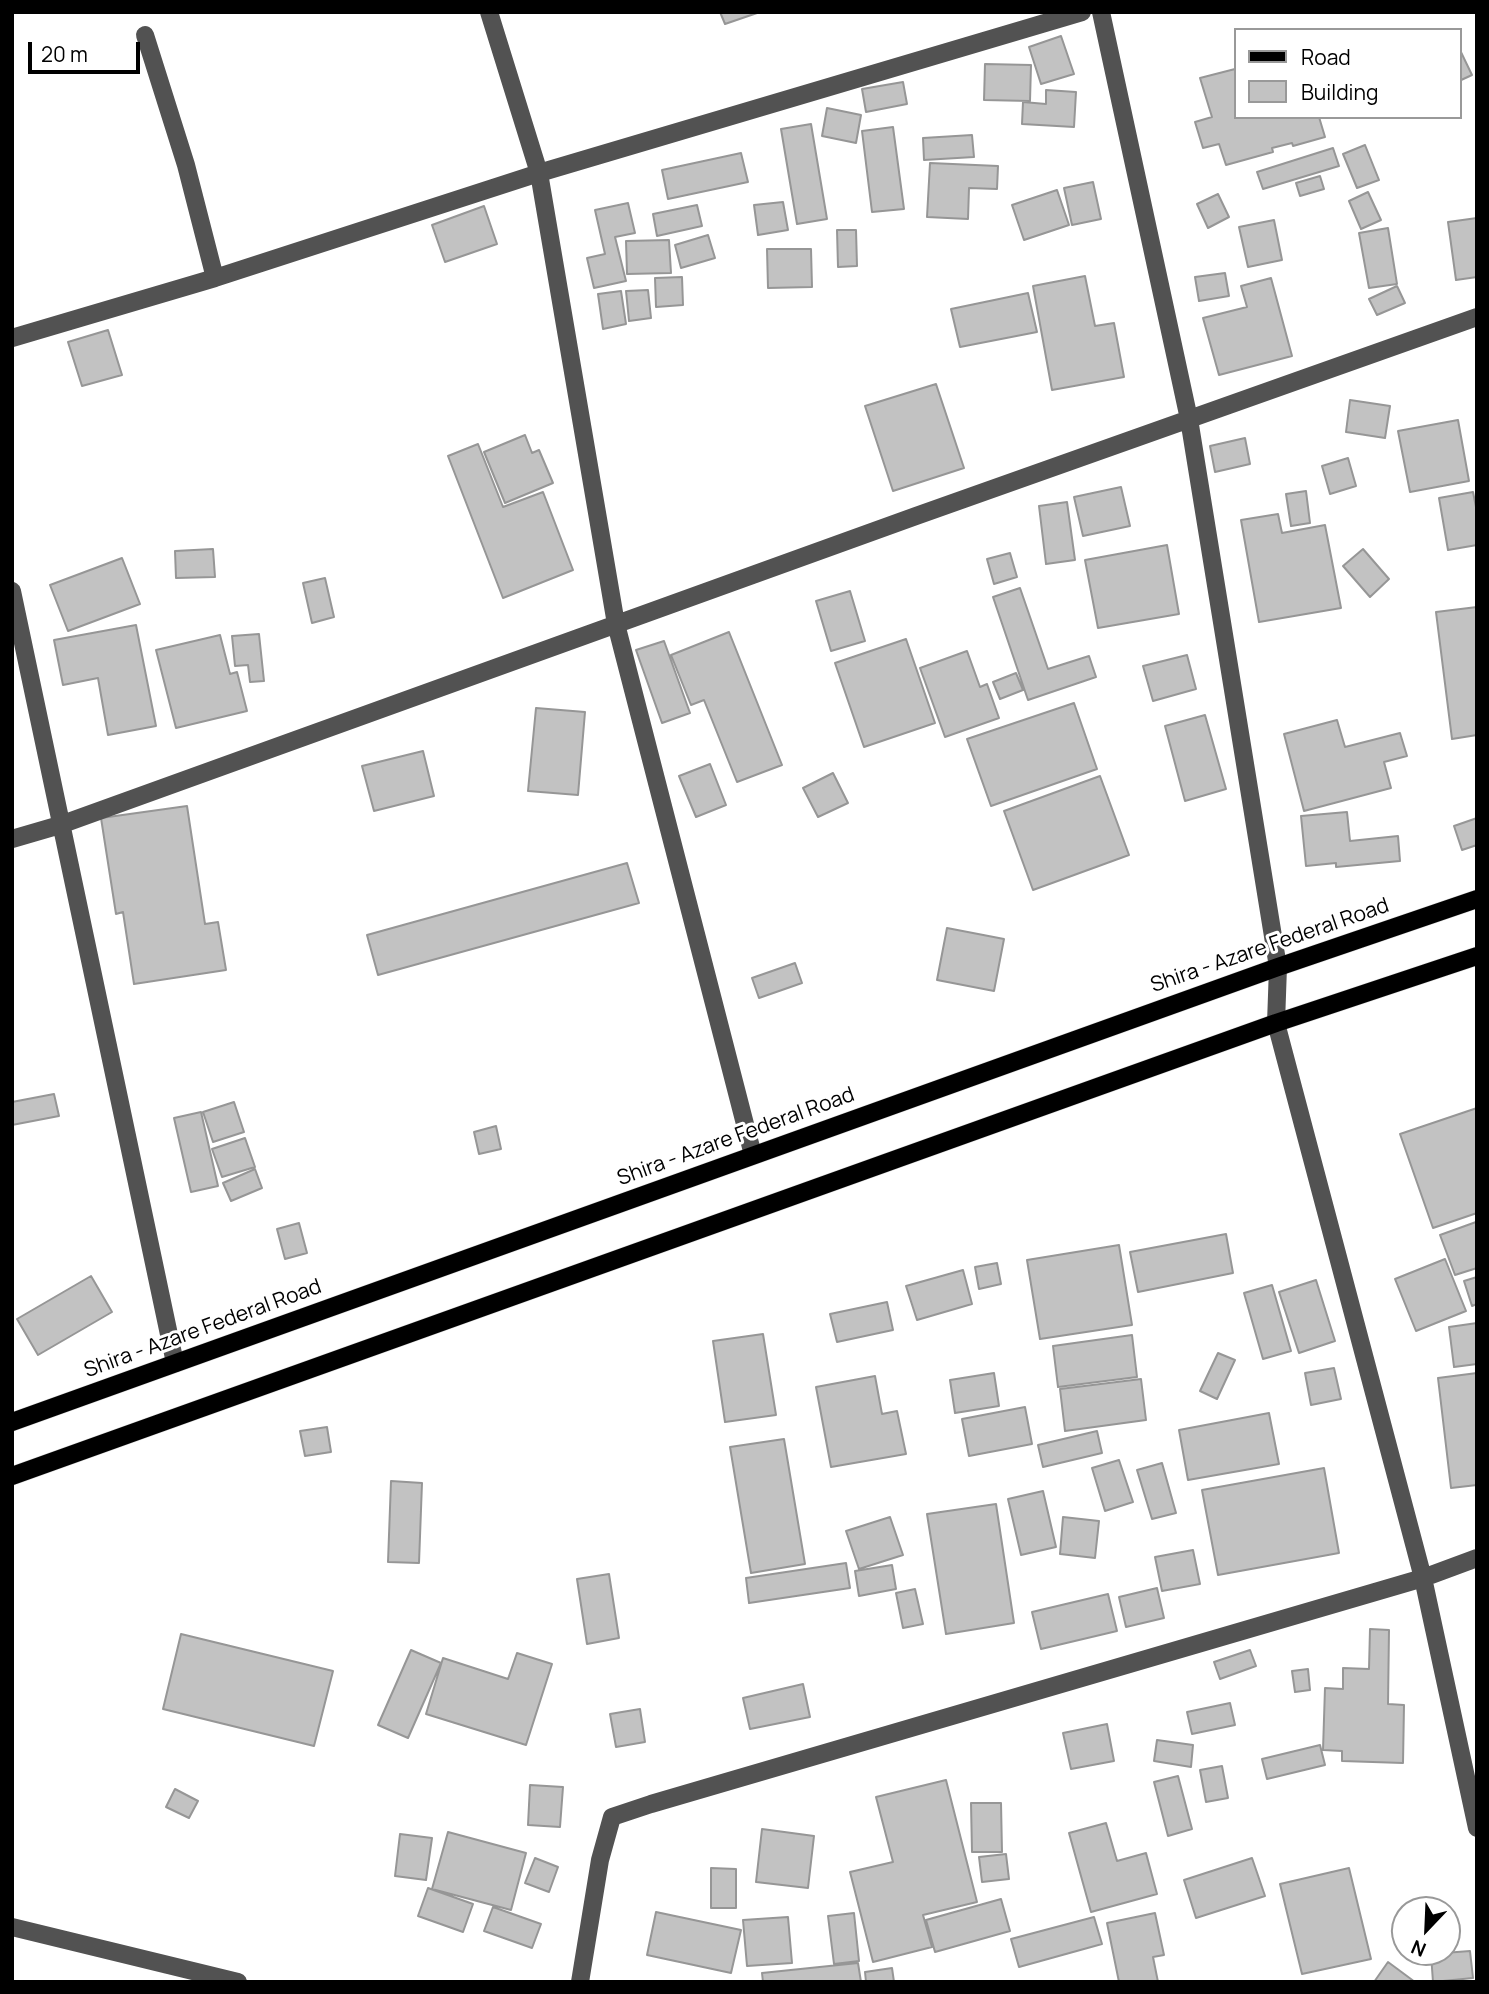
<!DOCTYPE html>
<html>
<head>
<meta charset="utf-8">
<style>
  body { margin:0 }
  #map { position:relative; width:1489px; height:1994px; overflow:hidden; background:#fff; font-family:Manrope,sans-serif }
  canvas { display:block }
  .frame { position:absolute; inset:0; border:14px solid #000; pointer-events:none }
  .legend { position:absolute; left:1234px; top:28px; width:228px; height:91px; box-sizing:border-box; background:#fff; border:2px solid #999; margin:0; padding:9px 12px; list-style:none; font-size:21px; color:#000 }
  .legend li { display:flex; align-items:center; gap:14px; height:35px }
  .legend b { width:35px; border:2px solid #999 }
  .north { position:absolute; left:1391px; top:1896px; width:70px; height:70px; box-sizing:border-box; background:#fff; border:2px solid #999; border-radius:50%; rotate:203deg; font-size:19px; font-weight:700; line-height:28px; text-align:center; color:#000 }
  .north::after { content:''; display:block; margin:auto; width:24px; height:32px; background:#000; clip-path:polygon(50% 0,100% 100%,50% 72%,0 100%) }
  .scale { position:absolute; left:28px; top:42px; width:112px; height:32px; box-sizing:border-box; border:4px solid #000; border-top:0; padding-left:9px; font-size:21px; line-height:24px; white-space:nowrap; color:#000; -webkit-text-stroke:5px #fff; paint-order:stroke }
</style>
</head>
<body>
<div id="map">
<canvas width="1489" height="1994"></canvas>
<div class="frame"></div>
<ul class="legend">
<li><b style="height:9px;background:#000"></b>Road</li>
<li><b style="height:19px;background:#c2c2c2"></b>Building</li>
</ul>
<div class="north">N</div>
<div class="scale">20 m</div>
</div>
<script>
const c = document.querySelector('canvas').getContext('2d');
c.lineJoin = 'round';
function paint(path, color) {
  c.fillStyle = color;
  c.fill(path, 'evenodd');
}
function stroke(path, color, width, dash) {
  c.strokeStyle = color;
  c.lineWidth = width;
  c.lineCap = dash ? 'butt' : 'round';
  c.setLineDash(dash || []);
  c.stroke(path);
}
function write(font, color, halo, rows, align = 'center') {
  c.font = font + ' Manrope,sans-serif';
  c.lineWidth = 6;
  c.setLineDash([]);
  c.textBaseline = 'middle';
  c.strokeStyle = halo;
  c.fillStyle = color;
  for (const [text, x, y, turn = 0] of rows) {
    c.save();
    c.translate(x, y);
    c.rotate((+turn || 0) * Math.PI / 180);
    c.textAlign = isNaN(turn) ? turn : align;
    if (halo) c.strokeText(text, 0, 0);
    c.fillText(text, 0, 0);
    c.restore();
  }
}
const building = new Path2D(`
  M 720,12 L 760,12 L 725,24 Z
  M 1061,36 L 1074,74 L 1041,84 L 1029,47 Z
  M 1459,48 L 1472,75 L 1459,81 Z
  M 985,64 L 1031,65 L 1030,101 L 984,100 Z
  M 1235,69 L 1235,117 L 1319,117 L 1325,137 L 1293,146 L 1292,143 L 1272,148 L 1273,152 L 1226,165 L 1219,144 L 1203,148 L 1195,122 L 1212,117 L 1200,78 Z
  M 903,82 L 907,104 L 866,112 L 862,89 Z
  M 1046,90 L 1076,92 L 1074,127 L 1022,124 L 1023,102 L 1046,104 Z
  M 827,108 L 861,115 L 856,143 L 822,136 Z
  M 811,124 L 827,219 L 797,224 L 781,129 Z
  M 893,127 L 904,209 L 872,212 L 862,131 Z
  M 972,135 L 974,157 L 924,160 L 923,138 Z
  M 1365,145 L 1379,180 L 1357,188 L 1343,154 Z
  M 1333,148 L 1339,166 L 1263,189 L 1257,172 Z
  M 741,153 L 748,182 L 668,199 L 662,170 Z
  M 930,163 L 998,166 L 997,189 L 969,188 L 968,219 L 927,217 Z
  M 1320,176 L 1324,189 L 1300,196 L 1296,183 Z
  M 1093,182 L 1101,219 L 1072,225 L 1064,188 Z
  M 1057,190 L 1069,225 L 1024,240 L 1012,205 Z
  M 1368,192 L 1381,220 L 1361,229 L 1349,201 Z
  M 1218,194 L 1229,217 L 1208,228 L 1197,204 Z
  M 783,202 L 788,230 L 758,235 L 754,205 Z
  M 628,203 L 635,233 L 615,237 L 626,281 L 594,288 L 587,258 L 605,254 L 595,210 Z
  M 697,205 L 702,226 L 657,236 L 653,214 Z
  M 484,206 L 497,244 L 445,262 L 432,225 Z
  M 1477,218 L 1477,277 L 1456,280 L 1448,222 Z
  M 1274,220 L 1282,260 L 1248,267 L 1239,227 Z
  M 1388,228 L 1397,284 L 1369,288 L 1359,233 Z
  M 837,230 L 856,230 L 857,266 L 838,267 Z
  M 708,235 L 715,258 L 681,268 L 675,245 Z
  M 669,240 L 671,273 L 627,274 L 626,241 Z
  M 767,249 L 811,249 L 812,287 L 768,288 Z
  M 1225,273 L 1229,296 L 1199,301 L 1195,277 Z
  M 1085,276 L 1095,326 L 1114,323 L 1124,377 L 1052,390 L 1033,286 Z
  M 682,277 L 683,305 L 656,307 L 655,278 Z
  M 1271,278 L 1292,356 L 1219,375 L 1203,318 L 1247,307 L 1241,286 Z
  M 1397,286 L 1405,303 L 1377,315 L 1369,299 Z
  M 648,290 L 651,318 L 629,321 L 626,291 Z
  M 621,291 L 626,324 L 603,329 L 598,294 Z
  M 1028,293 L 1037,332 L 960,347 L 951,309 Z
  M 108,330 L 122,375 L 82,386 L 68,342 Z
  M 936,384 L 964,468 L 893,491 L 865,406 Z
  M 1350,400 L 1390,406 L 1385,438 L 1346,432 Z
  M 1458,420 L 1469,481 L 1410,492 L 1398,431 Z
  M 525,435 L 532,453 L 539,450 L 553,483 L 505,503 L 484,452 Z
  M 1245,438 L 1250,464 L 1215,472 L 1210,446 Z
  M 478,444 L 503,507 L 543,492 L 573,570 L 503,598 L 448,456 Z
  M 1348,458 L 1356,486 L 1330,494 L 1322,466 Z
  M 1121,487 L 1130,526 L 1083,536 L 1074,497 Z
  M 1306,491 L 1310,523 L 1291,526 L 1286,494 Z
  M 1473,492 L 1477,512 L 1477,545 L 1448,550 L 1439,498 Z
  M 1067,502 L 1075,560 L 1046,564 L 1039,506 Z
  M 1278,514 L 1282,533 L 1325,525 L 1341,608 L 1259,622 L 1241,520 Z
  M 1167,545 L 1179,614 L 1098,628 L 1085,560 Z
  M 213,549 L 215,577 L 176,578 L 175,551 Z
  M 1363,549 L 1389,579 L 1370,597 L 1343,566 Z
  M 1010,553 L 1017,577 L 994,584 L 987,559 Z
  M 122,558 L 140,604 L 68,631 L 50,585 Z
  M 325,578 L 334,617 L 312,623 L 303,583 Z
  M 1020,588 L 1048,669 L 1089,656 L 1096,677 L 1028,700 L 993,597 Z
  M 850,591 L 865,641 L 831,651 L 816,601 Z
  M 1477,607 L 1477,735 L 1452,739 L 1436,612 Z
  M 136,625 L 156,726 L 108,735 L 98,678 L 63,685 L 54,640 Z
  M 729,632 L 782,765 L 737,782 L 704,700 L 691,705 L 671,655 Z
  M 259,634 L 264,681 L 250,682 L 248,665 L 235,666 L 232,636 Z
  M 220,635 L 230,674 L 237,672 L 247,711 L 176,728 L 156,650 Z
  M 906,639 L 935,723 L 864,747 L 835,663 Z
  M 664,641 L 690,713 L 662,723 L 636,650 Z
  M 967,651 L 980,687 L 987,684 L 999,718 L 945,737 L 920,668 Z
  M 1187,655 L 1196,689 L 1153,701 L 1143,666 Z
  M 1016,673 L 1023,690 L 1000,699 L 993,682 Z
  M 1074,703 L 1097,769 L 991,806 L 967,739 Z
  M 536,708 L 585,712 L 578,795 L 528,791 Z
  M 1205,715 L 1226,789 L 1185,801 L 1165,726 Z
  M 1337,720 L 1345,747 L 1400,733 L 1407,756 L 1384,762 L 1391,788 L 1304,811 L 1284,734 Z
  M 423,751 L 434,796 L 374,811 L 362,766 Z
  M 710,764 L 726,805 L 696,817 L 679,776 Z
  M 833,773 L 848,803 L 818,817 L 803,788 Z
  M 1100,776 L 1129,855 L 1033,890 L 1004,811 Z
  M 187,806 L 205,924 L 218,922 L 226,970 L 134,984 L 123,912 L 116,914 L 101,818 Z
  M 1347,812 L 1350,841 L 1398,836 L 1400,861 L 1336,867 L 1336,863 L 1306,866 L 1301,816 Z
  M 1477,818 L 1477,845 L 1462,850 L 1454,826 Z
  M 627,863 L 639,903 L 378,975 L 367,935 Z
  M 947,928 L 1004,939 L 994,991 L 937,980 Z
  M 795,963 L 802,983 L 759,998 L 752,978 Z
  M 54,1094 L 59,1116 L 12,1125 L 12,1102 Z
  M 234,1102 L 244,1132 L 213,1142 L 203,1112 Z
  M 1477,1108 L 1477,1213 L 1433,1228 L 1400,1134 Z
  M 201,1112 L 218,1186 L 191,1192 L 174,1118 Z
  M 496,1126 L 501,1149 L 479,1154 L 474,1132 Z
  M 245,1138 L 255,1167 L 222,1177 L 212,1149 Z
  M 255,1169 L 262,1188 L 231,1201 L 223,1183 Z
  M 1476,1222 L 1477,1268 L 1455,1275 L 1440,1235 Z
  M 299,1223 L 307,1253 L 285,1259 L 277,1229 Z
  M 1226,1234 L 1233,1273 L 1138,1292 L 1130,1252 Z
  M 1119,1245 L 1132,1325 L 1040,1339 L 1027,1260 Z
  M 1445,1259 L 1466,1311 L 1416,1331 L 1395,1279 Z
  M 997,1263 L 1001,1284 L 979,1289 L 975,1267 Z
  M 963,1270 L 972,1304 L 917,1320 L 906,1286 Z
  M 91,1276 L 112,1312 L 38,1355 L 17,1319 Z
  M 1477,1277 L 1477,1304 L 1472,1306 L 1464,1281 Z
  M 1316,1280 L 1335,1341 L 1299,1353 L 1279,1292 Z
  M 1272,1285 L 1291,1351 L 1263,1359 L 1244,1293 Z
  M 887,1302 L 893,1330 L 837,1342 L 830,1314 Z
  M 1477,1323 L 1477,1364 L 1454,1367 L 1449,1327 Z
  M 763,1334 L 776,1415 L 725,1422 L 713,1341 Z
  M 1132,1335 L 1137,1377 L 1058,1387 L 1053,1346 Z
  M 1218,1353 L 1235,1360 L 1217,1399 L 1200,1391 Z
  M 1334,1368 L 1341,1399 L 1311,1405 L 1305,1373 Z
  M 994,1373 L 999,1406 L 955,1413 L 950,1380 Z
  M 1477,1373 L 1477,1485 L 1451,1488 L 1438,1378 Z
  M 875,1376 L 882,1414 L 897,1411 L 906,1454 L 831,1467 L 816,1387 Z
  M 1141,1379 L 1146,1420 L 1065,1431 L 1060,1389 Z
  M 1025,1407 L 1032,1444 L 969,1456 L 962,1419 Z
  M 1269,1413 L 1279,1464 L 1188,1480 L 1179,1430 Z
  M 327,1427 L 331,1452 L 305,1456 L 300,1431 Z
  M 1097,1431 L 1102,1453 L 1043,1467 L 1038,1445 Z
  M 784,1439 L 805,1564 L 751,1573 L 730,1447 Z
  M 1119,1460 L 1133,1502 L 1105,1511 L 1092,1468 Z
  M 1162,1463 L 1176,1513 L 1152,1519 L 1137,1470 Z
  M 1324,1468 L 1339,1553 L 1218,1575 L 1202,1490 Z
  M 391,1481 L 422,1483 L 419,1563 L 388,1562 Z
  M 1043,1491 L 1056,1547 L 1021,1555 L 1008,1499 Z
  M 996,1504 L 1014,1623 L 946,1634 L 927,1514 Z
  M 890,1517 L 903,1555 L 859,1569 L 846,1531 Z
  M 1063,1517 L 1099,1521 L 1095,1558 L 1060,1554 Z
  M 1193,1550 L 1200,1584 L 1162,1591 L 1155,1557 Z
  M 846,1563 L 850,1588 L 749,1603 L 746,1578 Z
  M 892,1565 L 896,1589 L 859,1596 L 855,1571 Z
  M 609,1574 L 619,1638 L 587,1644 L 577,1579 Z
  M 1157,1588 L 1164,1618 L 1126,1627 L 1119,1597 Z
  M 915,1589 L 923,1624 L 903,1628 L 896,1593 Z
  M 1108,1594 L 1117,1631 L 1041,1649 L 1032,1612 Z
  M 1370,1629 L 1389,1630 L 1388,1704 L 1404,1705 L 1403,1763 L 1342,1761 L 1342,1751 L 1323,1750 L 1325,1688 L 1343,1689 L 1343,1668 L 1369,1669 Z
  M 181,1634 L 333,1671 L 314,1746 L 163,1709 Z
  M 411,1650 L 441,1663 L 408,1738 L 378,1725 Z
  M 1250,1650 L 1256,1666 L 1220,1679 L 1214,1662 Z
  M 517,1653 L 552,1664 L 526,1745 L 426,1714 L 443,1658 L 508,1679 Z
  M 1308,1669 L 1310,1690 L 1295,1692 L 1292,1671 Z
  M 803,1684 L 810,1717 L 750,1729 L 743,1698 Z
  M 1230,1703 L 1235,1725 L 1192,1734 L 1187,1712 Z
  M 640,1709 L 645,1742 L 616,1747 L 610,1714 Z
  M 1107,1724 L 1114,1761 L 1071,1769 L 1063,1733 Z
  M 1157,1740 L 1193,1745 L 1191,1767 L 1154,1761 Z
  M 1320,1745 L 1325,1765 L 1267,1779 L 1262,1759 Z
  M 1222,1766 L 1228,1798 L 1206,1802 L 1200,1770 Z
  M 1178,1776 L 1192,1829 L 1168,1836 L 1154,1782 Z
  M 946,1780 L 977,1902 L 923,1915 L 932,1947 L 873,1962 L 850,1872 L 893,1862 L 876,1797 Z
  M 530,1785 L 563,1787 L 560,1827 L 528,1825 Z
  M 175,1789 L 198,1801 L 189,1818 L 166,1807 Z
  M 971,1803 L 1001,1803 L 1002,1852 L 972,1852 Z
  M 1106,1823 L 1117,1861 L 1146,1853 L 1157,1894 L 1091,1912 L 1069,1833 Z
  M 762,1829 L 814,1836 L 808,1888 L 756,1882 Z
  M 448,1832 L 526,1853 L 511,1910 L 432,1889 Z
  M 400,1834 L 432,1838 L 426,1880 L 395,1876 Z
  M 1006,1854 L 1009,1879 L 982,1882 L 979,1857 Z
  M 535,1858 L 558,1867 L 549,1892 L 525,1883 Z
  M 1252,1858 L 1265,1896 L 1196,1918 L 1184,1880 Z
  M 711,1868 L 736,1869 L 736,1908 L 711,1908 Z
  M 1349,1868 L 1371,1959 L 1302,1974 L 1280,1884 Z
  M 428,1888 L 473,1904 L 463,1932 L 418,1916 Z
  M 1001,1899 L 1010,1931 L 935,1952 L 926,1920 Z
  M 493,1907 L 541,1924 L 532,1948 L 484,1931 Z
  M 656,1912 L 741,1930 L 731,1973 L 647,1955 Z
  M 854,1913 L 859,1961 L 834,1964 L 828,1916 Z
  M 1155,1913 L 1164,1955 L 1153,1957 L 1158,1982 L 1119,1982 L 1107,1923 Z
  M 788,1917 L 792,1963 L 747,1966 L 743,1920 Z
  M 1094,1917 L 1102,1944 L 1019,1967 L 1011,1939 Z
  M 1470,1951 L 1473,1978 L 1433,1982 L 1431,1954 Z
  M 1388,1962 L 1415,1982 L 1374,1982 Z
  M 858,1963 L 861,1982 L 763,1982 L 762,1973 Z
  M 892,1968 L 894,1982 L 866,1982 L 865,1972 Z`);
const minor = new Path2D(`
  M 489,12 L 539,173 L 616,624 L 753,1155
  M 1101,12 L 1189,419 L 1278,967 L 1276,1023 L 1423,1578 L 1477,1828
  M 145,35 L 186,165 L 215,278
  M 12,338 L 215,278 L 539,173 L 1082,12
  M 12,591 L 175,1363
  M 12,839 L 60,825 L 916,516 L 1477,317
  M 12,1927 L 238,1982
  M 580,1982 L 600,1860 L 612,1817 L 651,1804 L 1423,1578 L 1477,1558`);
const major = new Path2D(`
  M 12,1422 L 1278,967 L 1477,899
  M 12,1476 L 1276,1023 L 1477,956`);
const streetNames = [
  ["Shira - Azare Federal Road",1270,946,-19],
  ["Shira - Azare Federal Road",736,1137,-20],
  ["Shira - Azare Federal Road",203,1329,-20]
];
paint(building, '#c2c2c2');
stroke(building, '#969696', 2);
stroke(major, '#dbdbdb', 19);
stroke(minor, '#525252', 18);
stroke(major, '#000', 18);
write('21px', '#000', '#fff', streetNames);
</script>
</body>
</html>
